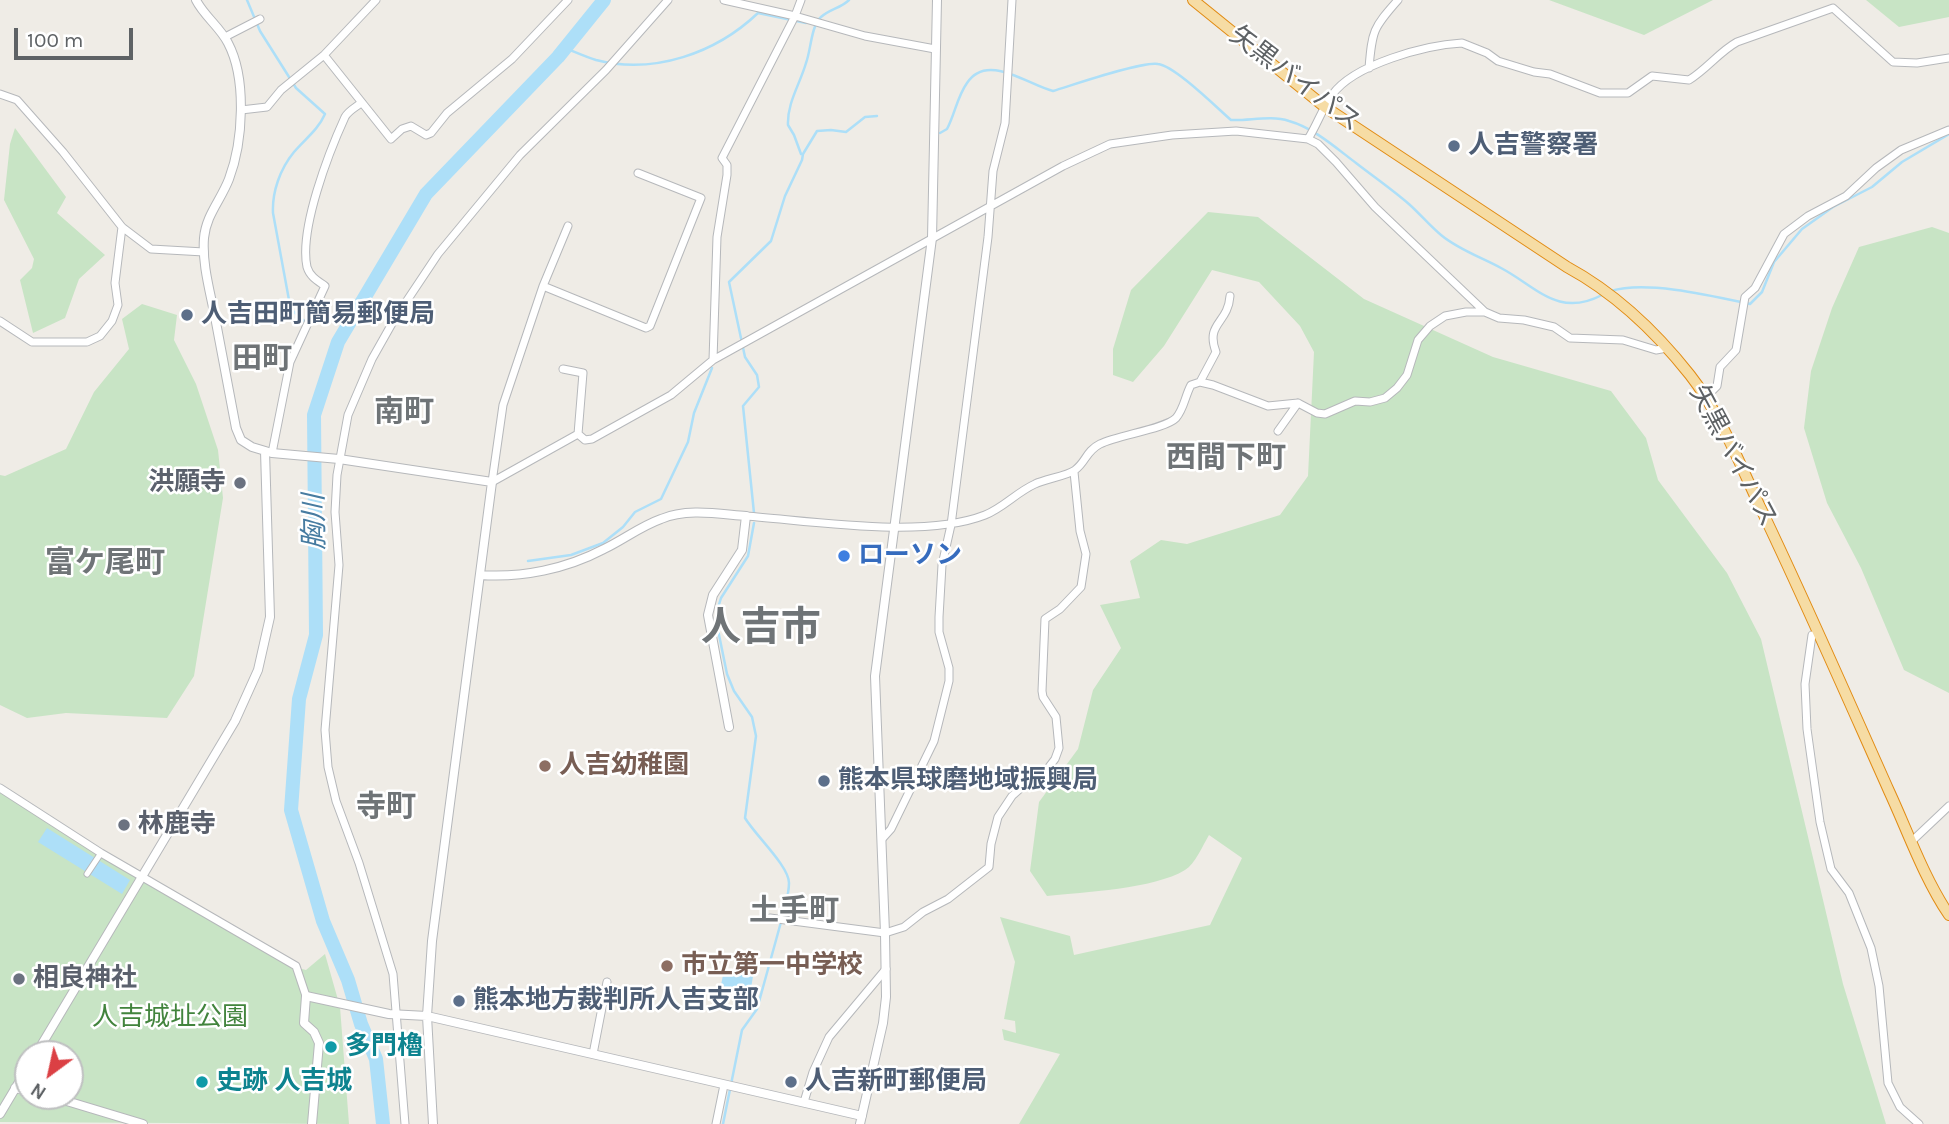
<!DOCTYPE html>
<html>
<head>
<meta charset="utf-8">
<style>
  body { margin:0 }
  #map { position:relative; width:1949px; height:1124px; overflow:hidden; background:#efece6; font-family:Karla,sans-serif }
  canvas { display:block }
  .north { position:absolute; left:14px; top:1040px; width:70px; height:70px; box-sizing:border-box; background:#fff; border:2px solid #bfc0c1; border-radius:50%; rotate:213deg; font-size:19px; font-weight:700; line-height:28px; text-align:center; color:#5e6265 }
  .north::after { content:''; display:block; margin:auto; width:24px; height:32px; background:#db4044; clip-path:polygon(50% 0,100% 100%,50% 72%,0 100%) }
  .scale { position:absolute; left:14px; top:28px; width:119px; height:32px; box-sizing:border-box; border:4px solid #5e6265; border-top:0; padding-left:9px; font-size:21px; line-height:24px; white-space:nowrap; color:#5e6265; -webkit-text-stroke:5px #fff; paint-order:stroke }
</style>
</head>
<body>
<div id="map">
<canvas width="1949" height="1124"></canvas>
<div class="north">N</div>
<div class="scale">100 m</div>
</div>
<script>
const c = document.querySelector('canvas').getContext('2d');
c.lineJoin = 'round';
function paint(path, color) {
  c.fillStyle = color;
  c.fill(path, 'evenodd');
}
function stroke(path, color, width, dash) {
  c.strokeStyle = color;
  c.lineWidth = width;
  c.lineCap = dash ? 'butt' : 'round';
  c.setLineDash(dash || []);
  c.stroke(path);
}
function write(font, color, halo, rows, align = 'center') {
  c.font = font + ' Karla,"Noto Sans JP",sans-serif';
  c.lineWidth = 5;
  c.setLineDash([]);
  c.textBaseline = 'middle';
  c.strokeStyle = halo;
  c.fillStyle = color;
  for (const [text, x, y, turn = 0] of rows) {
    c.save();
    c.translate(x, y);
    c.rotate((+turn || 0) * Math.PI / 180);
    c.textAlign = isNaN(turn) ? turn : align;
    if (halo) c.strokeText(text, 0, 0);
    c.fillText(text, 0, 0);
    c.restore();
  }
}
const green = new Path2D(`
  M 1549,0 L 1713,0 L 1644,35 Z
  M 1866,0 L 1949,0 L 1949,17 L 1899,27 Z
  M 15,128 L 66,197 L 57,213 L 105,255 L 79,279 L 65,318 L 33,333 L 20,280 L 32,268 L 34,259 L 4,200 L 10,144 Z
  M 1208,212 L 1258,217 L 1364,299 L 1493,357 L 1611,391 L 1646,438 L 1658,480 L 1727,573 L 1761,639 L 1843,984 L 1886,1124 L 1019,1124 L 1060,1054 L 1004,1040 L 1002,1029 L 1016,1033 L 1015,1021 L 1004,1019 L 1015,962 L 1000,917 L 1070,936 L 1074,955 L 1210,925 L 1242,858 L 1209,835 C 1203,845 1195,864 1185,870 C 1154,889 1084,892 1047,896 L 1030,871 L 1039,802 L 1078,749 L 1093,690 L 1121,648 L 1100,605 L 1140,598 L 1130,561 L 1161,540 L 1187,544 L 1280,515 L 1308,476 L 1314,352 L 1300,326 L 1259,282 L 1212,270 L 1164,346 L 1133,382 L 1113,375 L 1113,349 L 1131,290 Z
  M 1932,227 L 1949,233 L 1949,693 L 1904,670 L 1861,568 L 1827,503 L 1804,428 L 1811,371 L 1832,308 L 1859,247 Z
  M 142,304 L 177,315 L 174,340 L 196,384 L 218,450 L 223,498 L 194,676 L 167,718 L 66,713 L 27,718 L 0,705 L 0,475 L 5,476 L 66,449 L 94,392 L 129,349 L 122,319 Z
  M 0,790 L 294,967 L 306,970 L 325,954 L 340,1007 L 349,1124 L 0,1122 ZM 28,1054 L 70,1054 L 70,1096 L 28,1096 Z`);
const water = new Path2D(`
  M 47,828 L 130,880 L 122,894 L 38,842 Z
  M 724,970 L 753,976 L 750,995 L 720,990 Z`);
const stream = new Path2D(`
  M 247,0 L 260,31 L 296,88 L 325,114 C 318,130 305,139 294,152 C 280,169 272,192 273,213 L 289,300 L 292,310 L 305,322
  M 565,48 C 575,52 586,57 596,60 C 654,75 716,53 758,13 L 806,23
  M 940,133 L 947,129 C 955,114 957,97 967,83 C 987,52 1028,85 1053,91 C 1073,85 1142,61 1158,64 C 1175,66 1216,107 1231,120 C 1249,121 1271,115 1289,121 C 1314,128 1336,148 1356,163 C 1374,177 1393,190 1410,205 C 1421,215 1430,226 1441,235 C 1459,250 1481,257 1501,268 C 1537,287 1558,318 1602,295
  M 801,154 L 794,135 L 788,125 C 787,103 800,84 806,63 C 811,50 811,26 821,17 C 830,9 841,8 849,0
  M 1611,291 C 1646,280 1713,296 1750,304 L 1762,292 L 1774,262 L 1802,229 L 1833,207 L 1872,187 L 1902,162 L 1949,134
  M 754,513 L 743,406 L 759,387 L 757,375 L 745,357 L 729,282 L 771,241 L 785,196 L 802,160 L 803,154 L 817,131 L 831,130 L 846,132 L 865,117 L 877,116
  M 754,523 L 748,556 L 721,598 L 717,611 L 717,625 L 727,674 L 734,691 L 752,717 L 756,736 L 745,818 C 755,835 789,866 789,883 C 789,894 785,906 783,916
  M 528,561 L 571,555 L 603,543 L 623,527 L 635,512 L 661,499 L 688,442 L 694,413 L 712,368
  M 723,1124 L 742,1030 L 757,1009 L 781,922`);
const river = new Path2D(`
  M 383,1124 L 376,1059 L 361,1024 L 348,980 L 323,921 L 291,810 L 299,699 L 316,635 L 314,415 L 338,342 L 426,194 L 558,57 L 604,0`);
const pedestrian = new Path2D(`
  M 87,874 L 101,853`);
const minor = new Path2D(`
  M 376,0 L 324,55 L 391,139 L 402,129 L 411,126 L 426,135 L 431,133 L 447,113 L 512,59 L 568,0
  M 724,0 L 795,16 L 865,36 L 935,49
  M 225,37 L 260,19
  M 1369,68 C 1372,31 1373,28 1398,0
  M 0,94 L 17,100 L 63,152 L 122,227 L 151,249 L 204,252
  M 241,110 L 267,107 L 281,90 L 324,55
  M 1308,139 C 1317,125 1322,109 1332,95 C 1354,64 1426,45 1462,43 L 1487,53 L 1498,61 L 1534,72 L 1550,74 L 1600,93 L 1628,93 L 1652,76 L 1689,80 C 1707,69 1719,52 1737,42 L 1833,8 L 1893,62 L 1917,63 L 1949,58
  M 543,286 L 568,226
  M 0,321 L 32,342 L 87,342 L 100,336 L 112,321 L 118,305 L 115,283 L 122,227
  M 713,360 L 717,237 L 727,175 L 727,165 L 722,158 L 795,16 L 801,0
  M 563,369 L 583,373 L 578,434 L 585,440 L 592,439 L 671,395 L 713,360 L 1063,166 L 1110,144 L 1172,135 L 1236,131 L 1308,139 L 1318,144 L 1336,162 L 1375,207 L 1485,312
  M 1200,382 L 1213,385 L 1268,406 L 1298,403
  M 1705,398 L 1717,386 L 1720,367 L 1736,350 L 1745,297 L 1755,288 L 1784,234 L 1808,216 L 1846,196 L 1876,168 L 1901,150 L 1949,130
  M 1278,431 L 1298,403 L 1317,413 L 1325,414 L 1355,401 L 1370,402 L 1385,398 L 1397,388 L 1407,375 L 1418,340 L 1430,326 L 1445,316 L 1466,312 L 1485,312 L 1499,318 L 1524,320 L 1554,327 L 1570,338 L 1623,340 L 1656,350 L 1667,348
  M 272,453 L 290,362 L 325,286 C 318,281 310,277 307,267 C 299,229 329,152 345,117 C 348,111 356,107 361,103
  M 492,482 L 503,405 L 543,286 L 646,328 L 650,326 L 701,198 L 638,173
  M 492,482 L 578,434
  M 746,516 C 812,521 924,539 985,515 C 1003,508 1017,492 1035,484 C 1045,479 1067,476 1075,470 C 1086,462 1086,451 1100,444 C 1118,435 1165,429 1176,418 C 1184,409 1185,396 1191,385 L 1200,382 L 1216,352 C 1205,323 1228,324 1230,296
  M 1812,635 L 1805,684 L 1807,729 L 1820,822 L 1831,869 L 1849,893 L 1871,948 L 1879,986 L 1888,1083 L 1900,1107 L 1919,1124
  M 0,788 L 101,853 L 296,966 L 306,996
  M 882,839 L 891,829 L 934,741 L 949,681 L 949,668 L 939,632 L 939,617 L 942,565 L 951,525 L 988,237 L 993,171 L 1005,123 L 1012,0
  M 1912,841 L 1949,806
  M 770,918 L 885,933 L 904,927 L 923,912 L 948,899 L 989,867 L 991,844 L 998,817 L 1012,796 L 1021,788 L 1039,780 L 1055,759 L 1059,748 L 1056,717 L 1043,697 L 1042,691 L 1045,619 L 1060,609 L 1081,587 L 1086,554 L 1080,531 L 1074,472
  M 593,1054 L 607,982
  M 804,1102 L 813,1072 L 829,1037 L 886,969
  M 405,1124 L 393,974 L 359,863 L 336,801 L 328,767 L 325,730 L 339,565 L 335,512 L 337,475 L 348,415 L 372,359 L 394,320 L 438,254 L 520,155 L 606,70 L 668,0
  M 716,1124 L 724,1085`);
const tertiary = new Path2D(`
  M 196,0 C 204,16 220,27 228,43 C 247,79 243,142 229,179 C 221,200 206,215 204,238 C 202,264 210,291 215,317 C 222,354 229,391 236,428 L 241,440 L 252,447 L 272,453 L 339,459 L 492,482 L 432,941 L 427,1016 L 433,1124
  M 480,575 C 522,578 566,569 604,549 C 623,540 641,526 661,519 C 687,508 719,514 746,516 L 742,550 L 713,595 L 708,615 L 729,727
  M 36,1054 L 235,721 L 258,670 L 270,617 L 265,451
  M 15,1088 L 28,1091
  M 50,1096 L 143,1124
  M 0,1114 L 28,1067
  M 312,1124 L 319,1043 L 314,1032 L 304,1023 L 306,996 L 389,1014 L 427,1016 L 862,1116
  M 860,1124 L 883,1023 L 886,997 L 885,933 L 875,676 L 932,238 L 937,0`);
const trunk = new Path2D(`
  M 1193,0 L 1325,107 L 1567,267 C 1615,293 1656,332 1690,375 C 1720,413 1741,467 1762,511 C 1806,603 1847,697 1889,791 C 1908,832 1924,878 1949,915`);
const markers = [
  [1454,146,7,"#5c6f8a"],
  [187,315,7,"#5c6f8a"],
  [240,483,7,"#6b7280"],
  [844,556,7,"#3f7fe0"],
  [545,766,7,"#8d6e63"],
  [824,781,7,"#5c6f8a"],
  [124,825,7,"#6b7280"],
  [667,966,7,"#8d6e63"],
  [19,979,7,"#6b7280"],
  [459,1001,7,"#5c6f8a"],
  [331,1047,7,"#0f9aa8"],
  [202,1082,7,"#0f9aa8"],
  [791,1082,7,"#5c6f8a"]
];
const streetNames = [
  ["矢黒バイパス",1295,79,37],
  ["矢黒バイパス",1733,456,62]
];
const serviceNames = [
  ["人吉警察署",1468,146],
  ["人吉田町簡易郵便局",201,315],
  ["熊本県球磨地域振興局",838,781],
  ["熊本地方裁判所人吉支部",473,1001],
  ["人吉新町郵便局",805,1082]
];
const worshipNames = [
  ["洪願寺",226,483,"right"],
  ["林鹿寺",138,825],
  ["相良神社",33,979]
];
const shopNames = [
  ["ローソン",858,556]
];
const educationNames = [
  ["人吉幼稚園",559,766],
  ["市立第一中学校",681,966]
];
const parkNames = [
  ["人吉城址公園",170,1018]
];
const cultureNames = [
  ["多門櫓",345,1047],
  ["史跡 人吉城",216,1082]
];
const waterNames = [
  ["胸川",315,522,-91]
];
const quarterNames = [
  ["田町",262,359],
  ["南町",404,412],
  ["西間下町",1226,458],
  ["富ケ尾町",105,563],
  ["寺町",386,807],
  ["土手町",794,911]
];
const townNames = [
  ["人吉市",761,629]
];
paint(green, '#c8e4c5');
paint(water, '#addff8');
stroke(stream, '#addff8', 2.5);
stroke(river, '#addff8', 14);
stroke(pedestrian, '#b6b8bb', 7);
stroke(minor, '#b6b8bb', 9);
stroke(tertiary, '#b6b8bb', 10);
stroke(trunk, '#e18b13', 12);
stroke(pedestrian, '#fff', 5);
stroke(minor, '#fff', 7);
stroke(tertiary, '#fff', 8);
stroke(trunk, '#f6dca4', 10);
for (const [x, y, r, color] of markers) {
  const dot = new Path2D();
  dot.arc(x, y, r, 0, 2 * Math.PI);
  c.fillStyle = color;
  c.fill(dot);
  stroke(dot, '#fff', 2.5);
}
write('26px', '#5e6265', '#fff', streetNames);
write('bold 26px', '#4e5e75', '#fff', serviceNames, 'left');
write('bold 26px', '#5b616d', '#fff', worshipNames, 'left');
write('bold 26px', '#366cbe', '#fff', shopNames, 'left');
write('bold 26px', '#785e54', '#fff', educationNames, 'left');
write('26px', '#42843d', '#fff', parkNames);
write('bold 26px', '#0d838f', '#fff', cultureNames, 'left');
write('italic 28px', '#477ca1', '#fff', waterNames);
write('bold 30px', '#6f7477', '#fff', quarterNames);
write('bold 40px', '#6f7477', '#fff', townNames);
</script>
</body>
</html>
